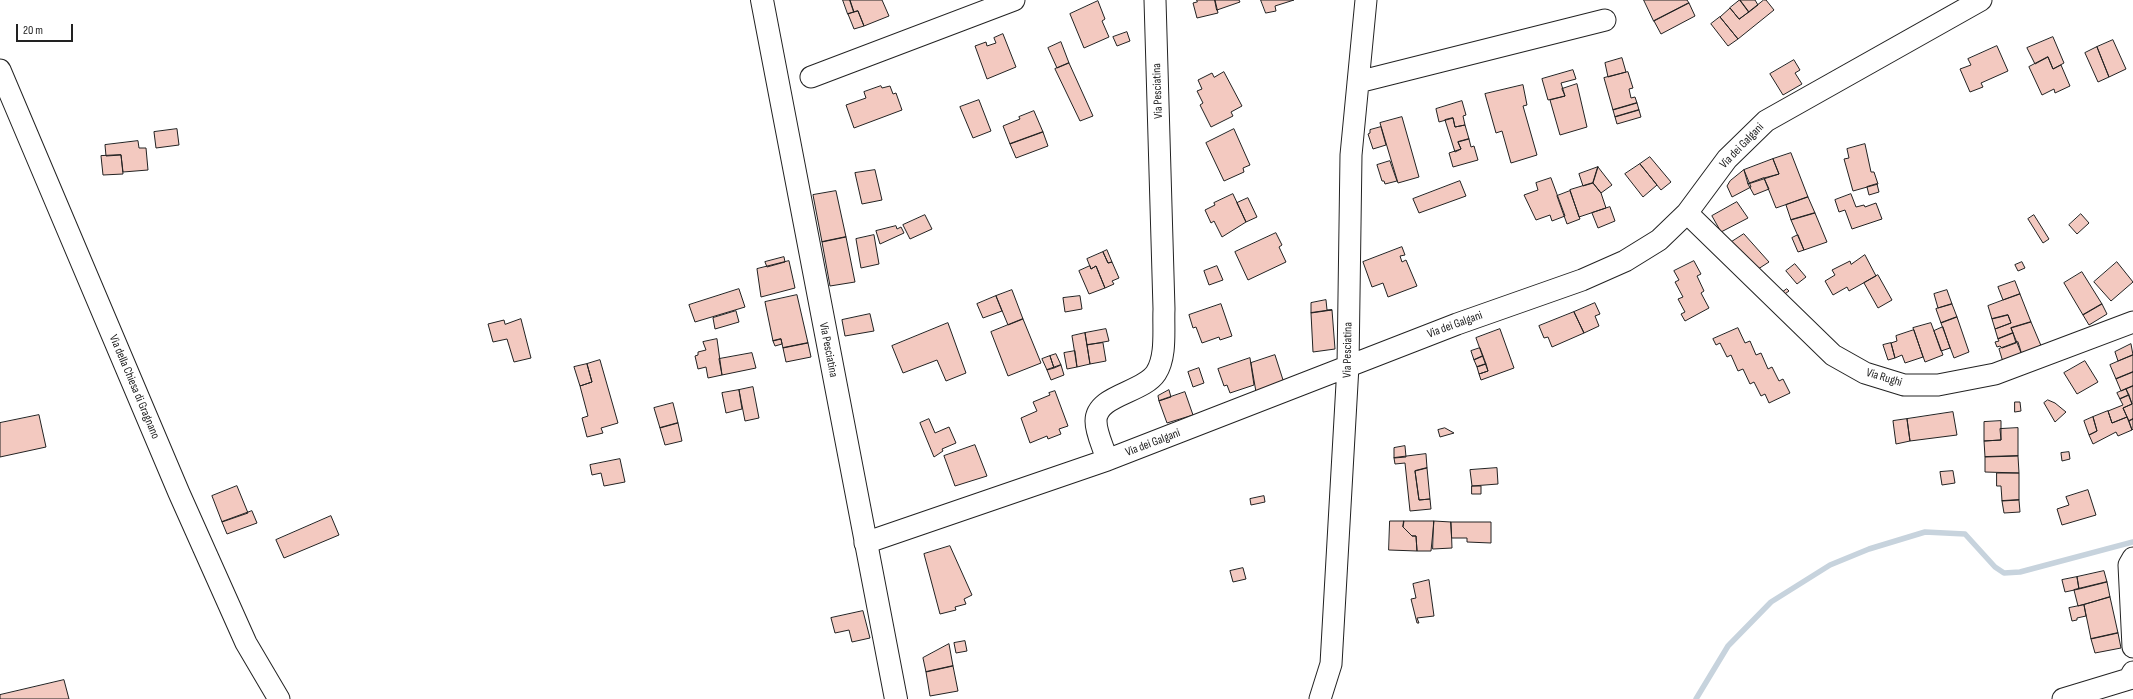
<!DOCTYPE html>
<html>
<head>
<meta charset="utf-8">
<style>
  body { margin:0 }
  #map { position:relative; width:2133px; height:699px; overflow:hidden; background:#fff; font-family:"Sofia Sans Condensed",sans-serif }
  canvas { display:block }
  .scale { position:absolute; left:16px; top:24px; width:57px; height:18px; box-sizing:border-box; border:2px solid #222; border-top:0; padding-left:5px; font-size:12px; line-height:14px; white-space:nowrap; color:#222; -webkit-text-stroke:3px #fff; paint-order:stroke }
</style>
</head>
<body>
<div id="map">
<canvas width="2133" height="699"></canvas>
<div class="scale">20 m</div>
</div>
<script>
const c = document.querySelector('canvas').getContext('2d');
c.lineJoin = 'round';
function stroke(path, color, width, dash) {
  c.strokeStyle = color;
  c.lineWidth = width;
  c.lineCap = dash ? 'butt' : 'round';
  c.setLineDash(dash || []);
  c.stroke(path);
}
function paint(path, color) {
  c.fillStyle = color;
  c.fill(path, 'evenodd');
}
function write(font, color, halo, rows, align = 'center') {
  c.font = font + ' "Sofia Sans Condensed",sans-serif';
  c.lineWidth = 3;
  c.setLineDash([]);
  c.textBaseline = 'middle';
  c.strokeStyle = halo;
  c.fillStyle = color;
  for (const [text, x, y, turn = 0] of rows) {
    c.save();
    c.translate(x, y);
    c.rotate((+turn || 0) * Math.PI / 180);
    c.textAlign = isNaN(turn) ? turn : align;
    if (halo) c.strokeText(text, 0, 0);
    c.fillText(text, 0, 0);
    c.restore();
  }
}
const stream = new Path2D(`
  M 1696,699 L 1728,646 L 1771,602 L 1830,565 L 1869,549 L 1925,532 L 1965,534 L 1995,567 L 2004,573 L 2020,572 L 2133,542`);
const building = new Path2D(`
  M 843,0 L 850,0 L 854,12 L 848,14 Z
  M 850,0 L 882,0 L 889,16 L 864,26 L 858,11 L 854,12 Z
  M 1197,0 L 1215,0 L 1218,13 L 1197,18 L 1193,3 L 1197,2 Z
  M 1215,0 L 1239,0 L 1240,2 L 1217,10 Z
  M 1261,0 L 1294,0 L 1275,6 L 1276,11 L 1266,13 Z
  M 1644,0 L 1687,0 L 1689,3 L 1654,21 Z
  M 1740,0 L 1755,0 L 1758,5 L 1749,12 Z
  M 1740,0 L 1749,12 L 1739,19 L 1730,8 Z
  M 1764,0 L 1766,0 L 1774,10 L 1738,39 L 1720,17 L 1730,8 L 1739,19 Z
  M 1098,1 L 1105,19 L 1102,21 L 1109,37 L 1084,48 L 1070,14 Z
  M 1689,3 L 1695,16 L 1661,34 L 1654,21 Z
  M 858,11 L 864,26 L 854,29 L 848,14 Z
  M 1720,17 L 1738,39 L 1728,46 L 1711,24 Z
  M 1127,32 L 1130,41 L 1117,46 L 1113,37 Z
  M 1003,34 L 1016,67 L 987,79 L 975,46 L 986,42 L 987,46 L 996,43 L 994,38 Z
  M 2053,37 L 2064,63 L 2053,69 L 2048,57 L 2035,64 L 2027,48 Z
  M 2113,40 L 2126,69 L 2109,77 L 2097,47 Z
  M 1061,42 L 1069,63 L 1057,68 L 1048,48 Z
  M 1997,46 L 2008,71 L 1981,83 L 1983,87 L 1970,92 L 1960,69 L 1971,65 L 1968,59 Z
  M 2097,47 L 2109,77 L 2098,82 L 2085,53 Z
  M 2048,57 L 2053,69 L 2061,65 L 2070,86 L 2055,93 L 2054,89 L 2042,95 L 2029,67 Z
  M 1622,58 L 1626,72 L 1608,77 L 1605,63 Z
  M 1794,60 L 1800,70 L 1795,73 L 1802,84 L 1783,95 L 1770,74 Z
  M 1069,63 L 1093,116 L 1080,121 L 1055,69 Z
  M 1573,70 L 1576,79 L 1561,83 L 1565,96 L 1548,100 L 1542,79 Z
  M 1224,72 L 1242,106 L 1231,112 L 1233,116 L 1211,127 L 1200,105 L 1203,103 L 1197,91 L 1202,89 L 1198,80 L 1212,73 L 1214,77 Z
  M 1628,72 L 1633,88 L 1629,89 L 1631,98 L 1635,97 L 1637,103 L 1613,110 L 1604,78 Z
  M 1577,84 L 1587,127 L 1560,135 L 1550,100 L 1565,96 L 1562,89 Z
  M 1523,85 L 1527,105 L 1523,106 L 1537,155 L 1511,163 L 1502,131 L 1496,133 L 1485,94 Z
  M 881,86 L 882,88 L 890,86 L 893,94 L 896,93 L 902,110 L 854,128 L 846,105 L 866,98 L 864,92 Z
  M 979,100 L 991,131 L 973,138 L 960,107 Z
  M 1462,101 L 1466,115 L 1463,116 L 1465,125 L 1455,127 L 1453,118 L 1439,122 L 1436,109 Z
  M 1637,103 L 1639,110 L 1615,117 L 1613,110 Z
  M 1639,110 L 1641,117 L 1617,124 L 1615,117 Z
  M 1034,111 L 1043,132 L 1010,144 L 1003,126 L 1020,119 L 1019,117 Z
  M 1402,117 L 1419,177 L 1398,183 L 1380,123 Z
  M 1453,118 L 1455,127 L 1465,125 L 1469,139 L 1458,142 L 1461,149 L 1455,152 L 1445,120 Z
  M 1381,127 L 1386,145 L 1373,149 L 1368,134 L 1370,133 L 1370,130 Z
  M 177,129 L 179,145 L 156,148 L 154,132 Z
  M 1234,129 L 1250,165 L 1243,168 L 1244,172 L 1224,181 L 1206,143 Z
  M 1043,132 L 1048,146 L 1016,158 L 1010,144 Z
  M 1469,139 L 1471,147 L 1474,146 L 1478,160 L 1453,167 L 1449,153 L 1461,149 L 1458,142 Z
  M 138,141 L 139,148 L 146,148 L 148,170 L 123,172 L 121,155 L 106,156 L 105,145 Z
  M 1865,144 L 1871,172 L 1874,172 L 1878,184 L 1853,191 L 1844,159 L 1849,158 L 1847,149 Z
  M 1791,153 L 1808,197 L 1776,208 L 1764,178 L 1779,174 L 1773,159 Z
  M 121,155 L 123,174 L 103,175 L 101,156 Z
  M 1650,157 L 1671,182 L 1661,190 L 1640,164 Z
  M 1773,159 L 1779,174 L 1748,184 L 1744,170 Z
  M 1390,161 L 1397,181 L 1385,184 L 1384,181 L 1382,181 L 1377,165 Z
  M 1640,164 L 1657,185 L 1643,197 L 1625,174 Z
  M 1598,167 L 1612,185 L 1601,193 L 1593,183 Z
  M 1598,167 L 1593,183 L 1583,186 L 1579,174 Z
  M 875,170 L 882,200 L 862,204 L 855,173 Z
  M 1744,170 L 1751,187 L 1732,197 L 1727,186 L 1730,181 Z
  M 1551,178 L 1565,216 L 1552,221 L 1550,215 L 1536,220 L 1524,195 L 1538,190 L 1536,183 Z
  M 1764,178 L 1769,189 L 1754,195 L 1748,184 Z
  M 1460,181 L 1466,196 L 1419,213 L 1413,199 Z
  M 1593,183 L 1601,193 L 1606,208 L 1579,217 L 1570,190 Z
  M 1877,184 L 1879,192 L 1869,195 L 1867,187 Z
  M 836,191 L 846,237 L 822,242 L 813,195 Z
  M 1570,191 L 1580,219 L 1567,224 L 1557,196 Z
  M 1233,194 L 1246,222 L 1222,237 L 1214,221 L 1211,223 L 1205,210 L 1215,205 L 1214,203 Z
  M 1851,194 L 1856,207 L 1864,205 L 1865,207 L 1876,203 L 1882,219 L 1852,229 L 1845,210 L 1839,212 L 1835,200 Z
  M 1808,197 L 1815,213 L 1791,220 L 1786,205 Z
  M 1248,198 L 1257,217 L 1246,222 L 1237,203 Z
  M 1737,202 L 1748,218 L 1721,232 L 1712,216 Z
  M 1610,207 L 1615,221 L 1598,228 L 1592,213 Z
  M 1815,213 L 1827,242 L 1804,250 L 1791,220 Z
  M 2081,214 L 2089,223 L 2077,234 L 2069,225 Z
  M 925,215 L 932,229 L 910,239 L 903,225 Z
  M 2034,215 L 2049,239 L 2043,243 L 2028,219 Z
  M 896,226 L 897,229 L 901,227 L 904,233 L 880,244 L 876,231 Z
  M 1276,233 L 1282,245 L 1279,247 L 1286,262 L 1248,280 L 1235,252 Z
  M 1744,234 L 1769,262 L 1755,271 L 1730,243 Z
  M 874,235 L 879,264 L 861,268 L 856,239 Z
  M 1798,235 L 1804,250 L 1798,252 L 1792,238 Z
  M 846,237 L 855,282 L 830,286 L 822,242 Z
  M 1402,247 L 1405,255 L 1400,256 L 1402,262 L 1406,260 L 1417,286 L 1388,297 L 1383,283 L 1372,287 L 1363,262 Z
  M 1107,250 L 1112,262 L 1108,263 L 1103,252 Z
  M 1103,252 L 1108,263 L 1112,262 L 1119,278 L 1112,281 L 1114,284 L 1105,288 L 1096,266 L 1091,269 L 1087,259 Z
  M 1865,255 L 1876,276 L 1849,291 L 1847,287 L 1833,295 L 1825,281 L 1835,275 L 1832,270 L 1850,261 L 1851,264 Z
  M 784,257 L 785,262 L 767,267 L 765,262 Z
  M 789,261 L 795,288 L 761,297 L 757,269 Z
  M 1694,261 L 1701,274 L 1697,276 L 1704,291 L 1701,293 L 1709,308 L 1685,321 L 1681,314 L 1685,312 L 1678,299 L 1683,297 L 1675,282 L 1679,280 L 1674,271 Z
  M 2022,262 L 2025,268 L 2018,271 L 2015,265 Z
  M 2117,262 L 2133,282 L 2111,301 L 2094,282 Z
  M 1795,264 L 1806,277 L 1797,284 L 1786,271 Z
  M 1090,266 L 1091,269 L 1096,266 L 1105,288 L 1089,294 L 1079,271 Z
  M 1217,266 L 1223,280 L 1209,285 L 1204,271 Z
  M 2082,272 L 2102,304 L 2083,315 L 2064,283 Z
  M 1878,275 L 1892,300 L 1878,308 L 1864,283 Z
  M 2015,281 L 2020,294 L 2003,300 L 1998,287 Z
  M 739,289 L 745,307 L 695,322 L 689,305 Z
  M 1787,289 L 1789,291 L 1782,296 L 1780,294 Z
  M 1012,290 L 1023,319 L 1008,325 L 996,296 Z
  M 1947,290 L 1952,304 L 1938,308 L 1934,294 Z
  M 2020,294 L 2031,322 L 2011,328 L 2013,333 L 1998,339 L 1995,329 L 2011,323 L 2008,315 L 1992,319 L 1988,306 Z
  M 797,295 L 808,343 L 783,348 L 781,339 L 773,341 L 765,302 Z
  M 996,296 L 1002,311 L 983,318 L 977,304 Z
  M 1080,296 L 1082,309 L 1065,312 L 1063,298 Z
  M 1326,300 L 1327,310 L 1332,310 L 1311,313 L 1311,303 Z
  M 1595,303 L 1600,314 L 1595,316 L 1599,326 L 1584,333 L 1574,312 Z
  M 1221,304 L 1232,336 L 1220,340 L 1219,337 L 1202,343 L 1196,327 L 1193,328 L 1189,315 Z
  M 1952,304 L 1957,317 L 1941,323 L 1936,309 Z
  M 2102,304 L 2107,314 L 2089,325 L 2083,315 Z
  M 1332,310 L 1335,349 L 1313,352 L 1311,313 Z
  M 736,311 L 739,322 L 715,329 L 713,318 Z
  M 1574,312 L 1584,333 L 1552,347 L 1548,337 L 1544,338 L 1539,326 Z
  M 870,314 L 874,331 L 845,336 L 842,320 Z
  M 2008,315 L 2011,323 L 1995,329 L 1992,319 Z
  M 1957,317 L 1969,352 L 1954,358 L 1941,323 Z
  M 521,319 L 531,358 L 514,362 L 507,339 L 493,342 L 488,324 L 504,320 L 505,324 Z
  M 1023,319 L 1041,363 L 1008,376 L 991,332 Z
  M 2031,322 L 2042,348 L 2022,355 L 2011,328 Z
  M 948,323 L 966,373 L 946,381 L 937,360 L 903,373 L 892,346 Z
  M 1931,323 L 1943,355 L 1925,362 L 1913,328 Z
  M 1943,327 L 1950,348 L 1941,351 L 1934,331 Z
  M 1738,328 L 1745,343 L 1750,341 L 1756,355 L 1761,353 L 1768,369 L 1772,367 L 1779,381 L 1783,379 L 1790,393 L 1769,403 L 1765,394 L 1761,396 L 1754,382 L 1750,384 L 1743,369 L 1738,371 L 1731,355 L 1727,357 L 1720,343 L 1716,345 L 1713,339 Z
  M 1106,329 L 1109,341 L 1087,345 L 1085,333 Z
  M 1500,329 L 1514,368 L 1481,380 L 1479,374 L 1488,371 L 1476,338 Z
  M 1914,330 L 1923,357 L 1905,363 L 1902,355 L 1895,358 L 1891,343 L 1897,341 L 1896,336 Z
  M 1085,333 L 1090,364 L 1077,367 L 1072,336 Z
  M 2013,333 L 2016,343 L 2002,348 L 2000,346 L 1997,347 L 1995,342 L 1999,341 L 1998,339 Z
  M 717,339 L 722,375 L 708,378 L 706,367 L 698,369 L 695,356 L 698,355 L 698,352 L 706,350 L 703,342 Z
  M 781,339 L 782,344 L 775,346 L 773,341 Z
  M 2018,342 L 2022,355 L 2003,362 L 1999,349 Z
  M 808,343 L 811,357 L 786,362 L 783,348 Z
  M 1103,343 L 1106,361 L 1090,364 L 1087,345 Z
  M 1891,343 L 1895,358 L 1888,360 L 1883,345 Z
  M 2131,344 L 2133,355 L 2118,361 L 2115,352 Z
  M 1480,348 L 1483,356 L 1474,360 L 1471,351 Z
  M 1075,351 L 1077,367 L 1067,369 L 1064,353 Z
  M 752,353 L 756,368 L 722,375 L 719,359 Z
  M 1056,354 L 1061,365 L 1054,368 L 1050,356 Z
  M 1275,355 L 1284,383 L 1256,392 L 1251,363 Z
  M 2133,355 L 2133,372 L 2116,379 L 2110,365 Z
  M 1050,356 L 1054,368 L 1047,370 L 1042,359 Z
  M 1483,356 L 1486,364 L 1477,367 L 1474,360 Z
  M 1250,358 L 1254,385 L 1230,393 L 1227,385 L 1224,386 L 1218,369 Z
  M 600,360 L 618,423 L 601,428 L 603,433 L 587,437 L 582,418 L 588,416 L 580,386 L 592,382 L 587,364 Z
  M 2085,361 L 2098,382 L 2077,394 L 2064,373 Z
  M 587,364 L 592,382 L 580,386 L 574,367 Z
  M 1486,364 L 1488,371 L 1479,374 L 1477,367 Z
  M 1061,365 L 1064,375 L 1051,380 L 1047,370 Z
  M 1199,368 L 1204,383 L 1193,387 L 1188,372 Z
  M 2133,372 L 2133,386 L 2121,391 L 2116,379 Z
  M 2133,386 L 2133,419 L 2129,421 L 2123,408 L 2132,404 L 2126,389 Z
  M 753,387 L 759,418 L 745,421 L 739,390 Z
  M 2126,389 L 2129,395 L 2120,399 L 2117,393 Z
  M 739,390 L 742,409 L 726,413 L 722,393 Z
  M 1169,390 L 1171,397 L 1159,401 L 1158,396 Z
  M 1055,391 L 1068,426 L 1059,429 L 1061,434 L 1048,439 L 1047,436 L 1030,443 L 1021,418 L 1037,411 L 1033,402 L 1050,395 L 1049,393 Z
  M 1185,392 L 1193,415 L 1167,423 L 1159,401 Z
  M 2129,395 L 2132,404 L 2123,408 L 2127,417 L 2112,423 L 2108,411 L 2123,405 L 2120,399 Z
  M 2048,400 L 2055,403 L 2066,412 L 2055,422 L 2044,403 Z
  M 2015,402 L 2020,402 L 2021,411 L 2015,412 Z
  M 673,403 L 678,423 L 660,428 L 654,408 Z
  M 2108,411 L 2112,423 L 2127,417 L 2132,430 L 2118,436 L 2116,432 L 2093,444 L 2089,435 L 2097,431 L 2093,417 Z
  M 1953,412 L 1957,435 L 1910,441 L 1907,419 Z
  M 39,415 L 46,447 L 0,457 L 0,423 Z
  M 2093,417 L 2097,431 L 2089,435 L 2084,421 Z
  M 929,419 L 935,433 L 949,427 L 956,443 L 942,449 L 943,451 L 934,457 L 920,423 Z
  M 1907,419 L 1910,441 L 1896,444 L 1893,421 Z
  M 2133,419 L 2133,429 L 2132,430 L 2129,421 Z
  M 2001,421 L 2001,440 L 1984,441 L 1984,422 Z
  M 678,423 L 682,441 L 665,445 L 660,428 Z
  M 1445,428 L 1454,433 L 1440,437 L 1438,430 Z
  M 2018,428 L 2018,456 L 1985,457 L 1984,441 L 2001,440 L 2000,429 Z
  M 975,445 L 987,476 L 955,486 L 944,456 Z
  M 1405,446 L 1406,457 L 1394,458 L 1394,448 Z
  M 2069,452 L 2070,459 L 2062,461 L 2061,453 Z
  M 1426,454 L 1427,468 L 1415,471 L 1419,500 L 1430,499 L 1431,509 L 1410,511 L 1405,463 L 1395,464 L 1394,458 Z
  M 2018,456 L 2019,473 L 1985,472 L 1985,457 Z
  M 620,459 L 625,482 L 604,486 L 601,473 L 592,475 L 590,465 Z
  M 1427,468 L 1430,499 L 1419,500 L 1415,471 Z
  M 1497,468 L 1498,484 L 1472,486 L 1470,470 Z
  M 1953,471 L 1955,483 L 1942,485 L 1940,472 Z
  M 1997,473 L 2019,473 L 2019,500 L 2002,501 L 2001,486 L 1997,486 Z
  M 237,486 L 248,513 L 222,522 L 212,496 Z
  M 1472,486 L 1481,486 L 1481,494 L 1472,494 Z
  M 2088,490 L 2096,515 L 2062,525 L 2057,509 L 2069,505 L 2066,497 Z
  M 1264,496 L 1265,502 L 1251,505 L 1250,499 Z
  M 2019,500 L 2020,512 L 2004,513 L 2002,501 Z
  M 252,511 L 257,523 L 227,534 L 222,522 Z
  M 331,516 L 339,535 L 284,558 L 276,540 Z
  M 1390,521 L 1404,521 L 1403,527 L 1412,536 L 1416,536 L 1417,551 L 1389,550 Z
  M 1404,521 L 1434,521 L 1431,551 L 1417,551 L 1416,536 L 1412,536 L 1403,527 Z
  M 1434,521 L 1451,522 L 1452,548 L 1433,549 Z
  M 1451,522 L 1491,522 L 1491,543 L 1467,542 L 1467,538 L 1452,538 Z
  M 950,546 L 972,595 L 964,599 L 966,604 L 955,607 L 956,610 L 940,614 L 924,554 Z
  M 1243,568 L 1246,579 L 1233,582 L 1230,571 Z
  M 2104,571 L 2107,582 L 2079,589 L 2077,577 Z
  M 2077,577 L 2079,589 L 2065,592 L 2062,580 Z
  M 1429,580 L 1434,616 L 1417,618 L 1419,623 L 1417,623 L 1411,599 L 1416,598 L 1413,584 Z
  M 2107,582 L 2110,597 L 2078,606 L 2074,590 Z
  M 2110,597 L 2118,633 L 2091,639 L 2084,605 Z
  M 2084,605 L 2086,616 L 2077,618 L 2077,620 L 2072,621 L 2069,608 Z
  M 863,611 L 870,638 L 852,642 L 849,630 L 835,633 L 831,618 Z
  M 2118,633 L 2121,648 L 2095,653 L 2091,639 Z
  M 965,641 L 967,651 L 956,653 L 954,643 Z
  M 949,644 L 953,666 L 926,672 L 923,658 Z
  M 953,666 L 958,691 L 930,696 L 926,672 Z
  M 64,680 L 69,699 L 0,699 L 0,695 Z`);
const minor = new Path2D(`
  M 0,70 L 179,493 L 246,643 L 279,699
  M 811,77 L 1014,0
  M 1358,82 L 1605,20
  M 1687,213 L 1833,355 L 1865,373 L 1904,385 L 1938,385 L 1995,374 L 2133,322
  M 1107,460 C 1104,448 1096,434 1096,421 C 1096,395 1143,393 1156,373 C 1167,356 1163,328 1164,309 L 1155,0
  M 865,543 L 1107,460 L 1457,324 L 1582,280 L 1625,261 L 1659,240 L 1687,213 L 1727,159 L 1766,121 L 1981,0
  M 2133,558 L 2129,565 L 2133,647
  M 1320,699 L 1331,664 L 1348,366 L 1351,155 L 1366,0
  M 2063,699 L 2129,679 L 2133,672`);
const major = new Path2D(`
  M 762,0 L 896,699`);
const streetNames = [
  ["Via Pesciatina",1158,91,-92],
  ["Via dei Galgani",1742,146,-46],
  ["Via dei Galgani",1455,325,-20],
  ["Via Pesciatina",828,350,79],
  ["Via Pesciatina",1348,350,-89],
  ["Via Rughi",1884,378,17],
  ["Via della Chiesa di Gragnano",134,387,67],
  ["Via dei Galgani",1153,443,-21]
];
stroke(stream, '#c7d3dd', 5.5);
paint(building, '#f3c9c0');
stroke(building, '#222', 1);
stroke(minor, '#222', 23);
stroke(major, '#222', 24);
stroke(minor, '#fff', 21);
stroke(major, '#fff', 22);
write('12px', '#222', '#fff', streetNames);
</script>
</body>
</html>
